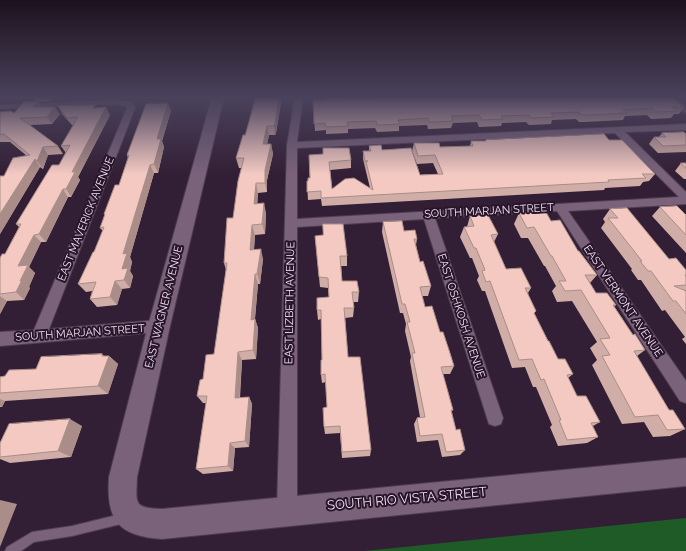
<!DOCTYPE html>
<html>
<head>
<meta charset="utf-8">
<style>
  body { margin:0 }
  canvas { display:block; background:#331f35 }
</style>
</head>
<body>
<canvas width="686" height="551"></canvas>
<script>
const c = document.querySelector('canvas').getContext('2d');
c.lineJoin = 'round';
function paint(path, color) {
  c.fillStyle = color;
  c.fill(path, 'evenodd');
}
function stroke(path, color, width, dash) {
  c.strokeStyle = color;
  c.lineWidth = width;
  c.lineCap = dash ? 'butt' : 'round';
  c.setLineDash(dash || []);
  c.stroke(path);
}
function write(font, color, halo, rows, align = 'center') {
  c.font = font + ' Raleway,sans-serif';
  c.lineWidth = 4;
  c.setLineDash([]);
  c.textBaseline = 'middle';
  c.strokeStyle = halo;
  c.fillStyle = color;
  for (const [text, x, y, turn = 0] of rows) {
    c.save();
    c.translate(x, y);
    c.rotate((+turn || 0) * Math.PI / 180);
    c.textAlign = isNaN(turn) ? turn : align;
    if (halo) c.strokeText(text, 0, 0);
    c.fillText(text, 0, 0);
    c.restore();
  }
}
const green = new Path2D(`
  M 686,518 L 686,551 L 365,551 Z`);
const lane = new Path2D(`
  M 125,513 L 129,514 L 130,518 L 129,522 L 125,523 L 72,536 L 34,542 L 21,551 L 5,551 L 7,547 L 32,532 L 72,526 Z`);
const street = new Path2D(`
  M 295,97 L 303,97 L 297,142 L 686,124 L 686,130 L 625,132 L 686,192 L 686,204 L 568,211 L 686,381 L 686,403 L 680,401 L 557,211 L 435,218 L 503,418 L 501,424 L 495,426 L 489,424 L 487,418 L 424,219 L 297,227 L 297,510 L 294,517 L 287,520 L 280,517 L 277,510 L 287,145 ZM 615,133 L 679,197 L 297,219 L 297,148 Z
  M 666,97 L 675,97 L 686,106 L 686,113 L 683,112 Z
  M 117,100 L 132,102 L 135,108 L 49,329 L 159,320 L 164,322 L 166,326 L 164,330 L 159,332 L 0,346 L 0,332 L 34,330 L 127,108 L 126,106 L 117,104 L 0,109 L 0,105 Z`);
const secondary = new Path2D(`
  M 212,97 L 224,97 L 170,326 L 137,477 C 136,504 133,508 162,509 L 686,458 L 686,486 L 162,539 C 118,536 106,520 109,477 L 148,326 Z`);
const wall = new Path2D(`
  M 0,97 L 17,97 L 0,98 Z
  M 33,97 L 53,97 L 49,101 L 38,102 L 42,107 L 55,107 L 60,114 L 52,124 L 30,125 L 58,146 L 63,154 L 48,155 L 43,169 L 40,167 L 0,234 L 0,176 L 4,176 L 27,156 L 10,142 L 0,142 L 0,112 L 14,113 L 36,101 Z
  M 282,97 L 276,133 L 275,135 L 269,135 L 267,144 L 271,144 L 273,154 L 267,180 L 267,192 L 258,193 L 257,204 L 266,213 L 265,234 L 255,235 L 254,250 L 263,259 L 260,284 L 258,284 L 255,319 L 258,328 L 256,359 L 242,360 L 240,398 L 249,397 L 252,404 L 249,447 L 235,448 L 233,471 L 203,474 L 196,469 L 206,403 L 203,403 L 197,396 L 203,379 L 214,354 L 226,270 L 224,263 L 233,218 L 242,168 L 239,168 L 236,158 L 245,135 Z
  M 325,97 L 346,97 L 347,98 L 371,98 L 371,97 L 671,97 L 684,107 L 679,114 L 674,114 L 671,118 L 651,119 L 647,115 L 625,116 L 623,120 L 584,122 L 579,122 L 576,119 L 552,120 L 551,124 L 529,125 L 526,122 L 502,123 L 501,126 L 479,127 L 477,122 L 453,123 L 451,128 L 428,129 L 427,125 L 399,126 L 399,131 L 377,132 L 375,128 L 348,129 L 348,133 L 326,134 L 326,130 L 315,131 L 313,100 L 325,100 Z
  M 168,103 L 171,111 L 162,141 L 164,147 L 158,173 L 154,173 L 130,257 L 132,262 L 130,271 L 133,276 L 130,288 L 122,289 L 117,305 L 97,307 L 90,299 L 92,291 L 86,292 L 78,284 L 94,252 L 103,231 L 100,228 L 105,215 L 104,214 L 119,185 L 128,158 L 127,155 Z
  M 58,106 L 96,108 L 110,115 L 78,177 L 80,180 L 71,197 L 68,197 L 46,242 L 41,242 L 29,267 L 35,273 L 29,287 L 30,288 L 24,300 L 7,301 L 0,314 L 0,258 L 5,254 L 19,227 L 16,224 L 59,165 L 66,153 L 61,146 L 73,125 L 72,125 L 62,114 Z
  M 662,133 L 686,134 L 686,152 L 658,153 L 649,144 L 654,137 L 659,137 Z
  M 486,140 L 609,140 L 655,174 L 649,181 L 643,182 L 640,186 L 605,188 L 604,190 L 322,206 L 321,199 L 308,200 L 307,181 L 308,181 L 310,178 L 309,155 L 351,160 L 351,168 L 330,170 L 332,189 L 370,188 L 363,159 L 363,151 L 369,151 L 369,146 L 382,150 L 420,175 L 438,174 L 433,163 L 417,164 L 412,151 L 414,143 L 440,147 L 470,146 L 471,141 L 485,141 Z
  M 681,163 L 686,163 L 686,179 L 684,179 L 675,171 Z
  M 660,207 L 686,215 L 686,253 L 652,216 Z
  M 610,209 L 669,259 L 686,270 L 686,290 L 685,291 L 686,291 L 686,344 L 682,339 L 685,337 L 665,310 L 662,311 L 641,280 L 638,280 L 631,270 L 632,269 L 601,228 L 605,222 L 603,219 Z
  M 519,213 L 551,221 L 578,251 L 597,275 L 590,283 L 596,293 L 616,305 L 614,306 L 633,335 L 645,350 L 637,356 L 669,410 L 685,429 L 670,436 L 653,437 L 644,422 L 622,424 L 592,365 L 597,360 L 590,348 L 597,342 L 572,301 L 557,302 L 552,291 L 556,286 L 545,266 L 544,266 L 528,238 L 521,238 L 514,224 Z
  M 470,216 L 498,234 L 494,242 L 506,269 L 531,288 L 528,293 L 534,313 L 548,341 L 558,359 L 573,374 L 568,378 L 577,396 L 600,422 L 593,426 L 598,437 L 587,443 L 558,446 L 550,427 L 552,425 L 536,387 L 533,387 L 525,367 L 512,368 L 485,291 L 482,291 L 477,280 L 479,276 L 472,258 L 470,258 L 460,237 L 464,227 L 467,227 Z
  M 383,222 L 404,231 L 417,239 L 416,245 L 420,262 L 431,286 L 428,296 L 422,296 L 425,307 L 440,332 L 454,366 L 450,374 L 443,374 L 453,410 L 451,412 L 456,430 L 465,450 L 460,455 L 442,457 L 438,440 L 417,442 L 414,424 L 417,418 L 420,417 L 410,361 L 411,357 L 405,331 L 406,324 L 403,313 L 400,313 L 382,232 Z
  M 315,236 L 347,256 L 347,266 L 341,266 L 342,281 L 359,292 L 358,302 L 353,302 L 354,308 L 353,317 L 345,318 L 348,357 L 371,450 L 370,456 L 342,458 L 340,433 L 325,434 L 324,427 L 327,407 L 326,382 L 322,383 L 321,375 L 322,360 L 321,319 L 318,320 L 317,310 L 329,297 L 328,288 L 320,287 Z
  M 104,356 L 109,356 L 118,364 L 108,394 L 5,401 L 2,407 L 0,407 L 0,377 L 5,376 L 36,369 Z
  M 82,426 L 71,457 L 10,463 L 0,459 L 0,443 Z`);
const shadedWall = new Path2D(`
  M 47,97 L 53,97 L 49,101 Z
  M 279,97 L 282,97 L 276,133 L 275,135 L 274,126 Z
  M 38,101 L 43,109 L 33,107 Z
  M 168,103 L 171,111 L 162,141 L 164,147 L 158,173 L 154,164 L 157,139 Z
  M 55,107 L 60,114 L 52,124 L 47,117 Z
  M 106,107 L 110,115 L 78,177 L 80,180 L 71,197 L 66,189 L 72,172 Z
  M 267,126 L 269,135 L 265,154 L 263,144 Z
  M 271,144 L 273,154 L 267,180 L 267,192 L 265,183 L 265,170 Z
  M 43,147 L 48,155 L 43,169 L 37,161 Z
  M 35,159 L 40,167 L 0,234 L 0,214 Z
  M 150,165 L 154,173 L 130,257 L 132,262 L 130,271 L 133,276 L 130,288 L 124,280 L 122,269 L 123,254 Z
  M 256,183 L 258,193 L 257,214 L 254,204 Z
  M 63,189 L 68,197 L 46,242 L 39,234 Z
  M 264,203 L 266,213 L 265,234 L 262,224 Z
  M 252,225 L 255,235 L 253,260 L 250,250 Z
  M 34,235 L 41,242 L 29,267 L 35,273 L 29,287 L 30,288 L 24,300 L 16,292 L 20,281 L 18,266 Z
  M 261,249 L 263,259 L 260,284 L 257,274 Z
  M 255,274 L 258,284 L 254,328 L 251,320 Z
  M 115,281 L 122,289 L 117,305 L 110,297 Z
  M 0,296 L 7,301 L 0,314 Z
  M 255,319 L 258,328 L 256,359 L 253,350 Z
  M 238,352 L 242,360 L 239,405 L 235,398 Z
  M 102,354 L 108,359 L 109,356 L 118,364 L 108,394 L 98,386 Z
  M 249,397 L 252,404 L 249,447 L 245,441 Z
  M 0,399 L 5,401 L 2,407 L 0,406 Z
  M 70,419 L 82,426 L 71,457 L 58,451 Z
  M 230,443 L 235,448 L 233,471 L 228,466 Z
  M 0,500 L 17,504 L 0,547 Z`);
const building = new Path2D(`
  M 256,97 L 279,97 L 275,123 L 274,126 L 267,126 L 263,144 L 271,144 L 265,170 L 265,183 L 256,183 L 254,204 L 264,203 L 262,224 L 252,225 L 250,250 L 261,249 L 257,274 L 255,274 L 251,320 L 255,319 L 253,350 L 238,352 L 235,398 L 249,397 L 245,441 L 230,443 L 228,466 L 196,469 L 207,396 L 197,396 L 200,380 L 203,379 L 206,355 L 214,354 L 227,263 L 224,263 L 227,218 L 233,218 L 238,181 L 244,158 L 236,158 L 243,135 L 245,135 Z
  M 326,97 L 346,97 L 347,98 L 373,98 L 373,97 L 671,97 L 684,107 L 672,107 L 676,111 L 656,112 L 652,108 L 623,110 L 627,113 L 587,115 L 582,115 L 579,112 L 551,113 L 554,117 L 532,118 L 529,115 L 501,116 L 503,119 L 482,120 L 479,115 L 451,116 L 453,121 L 430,122 L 428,118 L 398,120 L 400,124 L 377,125 L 376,121 L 347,122 L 348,126 L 326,127 L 325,123 L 314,124 L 313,100 L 326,100 Z
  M 38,101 L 33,107 L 55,107 L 47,117 L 20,118 L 58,146 L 43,147 L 37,161 L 35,159 L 0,214 L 0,176 L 4,176 L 13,158 L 30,155 L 4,134 L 0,134 L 0,112 L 11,111 L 14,113 L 24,102 Z
  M 168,103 L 157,139 L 161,139 L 154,164 L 150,165 L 123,254 L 127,253 L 122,269 L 128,268 L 124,280 L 115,281 L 110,297 L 90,299 L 96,282 L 78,284 L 93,252 L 94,252 L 104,227 L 100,228 L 105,214 L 104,214 L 115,185 L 119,185 L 129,155 L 127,155 L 146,104 Z
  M 95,105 L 93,108 L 106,107 L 72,172 L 75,172 L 66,189 L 63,189 L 39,234 L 34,235 L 18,266 L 28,265 L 20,281 L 22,280 L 16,292 L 0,294 L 0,258 L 2,254 L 5,254 L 21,224 L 16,224 L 52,165 L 59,165 L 70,145 L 61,146 L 78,117 L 67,118 L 58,106 Z
  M 684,132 L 686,134 L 686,145 L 663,146 L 654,137 L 666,137 L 662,133 Z
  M 604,134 L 609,140 L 622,140 L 655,174 L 642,174 L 646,178 L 608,180 L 609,182 L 321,198 L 321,191 L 307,192 L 307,181 L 308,181 L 308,178 L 310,178 L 309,155 L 323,154 L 323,148 L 349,148 L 351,160 L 329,162 L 332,189 L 345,179 L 354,178 L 373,190 L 366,162 L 368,161 L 365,161 L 363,151 L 371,151 L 369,146 L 381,145 L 382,150 L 411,148 L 420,175 L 443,174 L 435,155 L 418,156 L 414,143 L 439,143 L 440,147 L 473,146 L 471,141 L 486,141 L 486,140 Z
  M 681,163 L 686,163 L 686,168 Z
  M 677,206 L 686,215 L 686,235 L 660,207 Z
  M 627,208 L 669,259 L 676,258 L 686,270 L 686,275 L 685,275 L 686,277 L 686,285 L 674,286 L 686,291 L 686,314 L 676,301 L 673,301 L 651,271 L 648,271 L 640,261 L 642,261 L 608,218 L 618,218 L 610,209 Z
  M 546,212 L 551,221 L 560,220 L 578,251 L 579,251 L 597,275 L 585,275 L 596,293 L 607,293 L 616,305 L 613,305 L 633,335 L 635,334 L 645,350 L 634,351 L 669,410 L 673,410 L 685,429 L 667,430 L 658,415 L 635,417 L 602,356 L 610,355 L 600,339 L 610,338 L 581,290 L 565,291 L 559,281 L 566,281 L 552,256 L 551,256 L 534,227 L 527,228 L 519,213 Z
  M 488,215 L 498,234 L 491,235 L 506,269 L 521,268 L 531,288 L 525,288 L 536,311 L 534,313 L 548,341 L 549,341 L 558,359 L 565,359 L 573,374 L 567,375 L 577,396 L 586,396 L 600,422 L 591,423 L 598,437 L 567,440 L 559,420 L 561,420 L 544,379 L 541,380 L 532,359 L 519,360 L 490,281 L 486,282 L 482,271 L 485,270 L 476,248 L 474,248 L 464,227 L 474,226 L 470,216 Z
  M 402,221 L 404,231 L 415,230 L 417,239 L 414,239 L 420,262 L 423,261 L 431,286 L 420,287 L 425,307 L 432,306 L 440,332 L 443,332 L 449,350 L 454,366 L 441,367 L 453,410 L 451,410 L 456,430 L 460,429 L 465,450 L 446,452 L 442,434 L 420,436 L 417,418 L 425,417 L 412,353 L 415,353 L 407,322 L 410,322 L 405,304 L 402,304 L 383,222 Z
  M 323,224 L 343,224 L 347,256 L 340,256 L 342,281 L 357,281 L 359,292 L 352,292 L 354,308 L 344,308 L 348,357 L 360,357 L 371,450 L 342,452 L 340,426 L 324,427 L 323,408 L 327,407 L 325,374 L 321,375 L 321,360 L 322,360 L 321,310 L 317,310 L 317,298 L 329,297 L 328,278 L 319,277 L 315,236 L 323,235 Z
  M 102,354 L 102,356 L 109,356 L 98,386 L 0,393 L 0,377 L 5,376 L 9,370 L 36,369 L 41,357 Z
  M 70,419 L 58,451 L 0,457 L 0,443 L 9,424 Z`);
const streetNames = [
  ["SOUTH MARJAN STREET",489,211,-3],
  ["EAST MAVERICK AVENUE",86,219,-68],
  ["EAST VERMONT AVENUE",623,301,56],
  ["EAST LIZBETH AVENUE",290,303,-89],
  ["EAST WAGNER AVENUE",164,307,-76],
  ["EAST OSHKOSH AVENUE",461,316,72],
  ["SOUTH MARJAN STREET",80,333,-4]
];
const nearStreetnames = [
  ["SOUTH RIO VISTA STREET",407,499,-5]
];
paint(green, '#1e5b27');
stroke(lane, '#4e3d50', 2);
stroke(street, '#4e3d50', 2);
stroke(secondary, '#4e3d50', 2);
paint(lane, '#7a627b');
paint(street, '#7a627b');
paint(secondary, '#7a627b');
paint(wall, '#d1ada7');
paint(shadedWall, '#aa8d88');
paint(building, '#f3c9c2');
stroke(building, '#aa8d88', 1);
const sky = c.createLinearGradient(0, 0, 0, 174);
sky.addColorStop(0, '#1c111d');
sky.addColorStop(0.56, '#4a425c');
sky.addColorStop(1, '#4a425c00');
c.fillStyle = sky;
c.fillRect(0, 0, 686, 174);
write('11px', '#f2e4f3', '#29152b', streetNames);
write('13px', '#f2e4f3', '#29152b', nearStreetnames);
</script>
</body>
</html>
